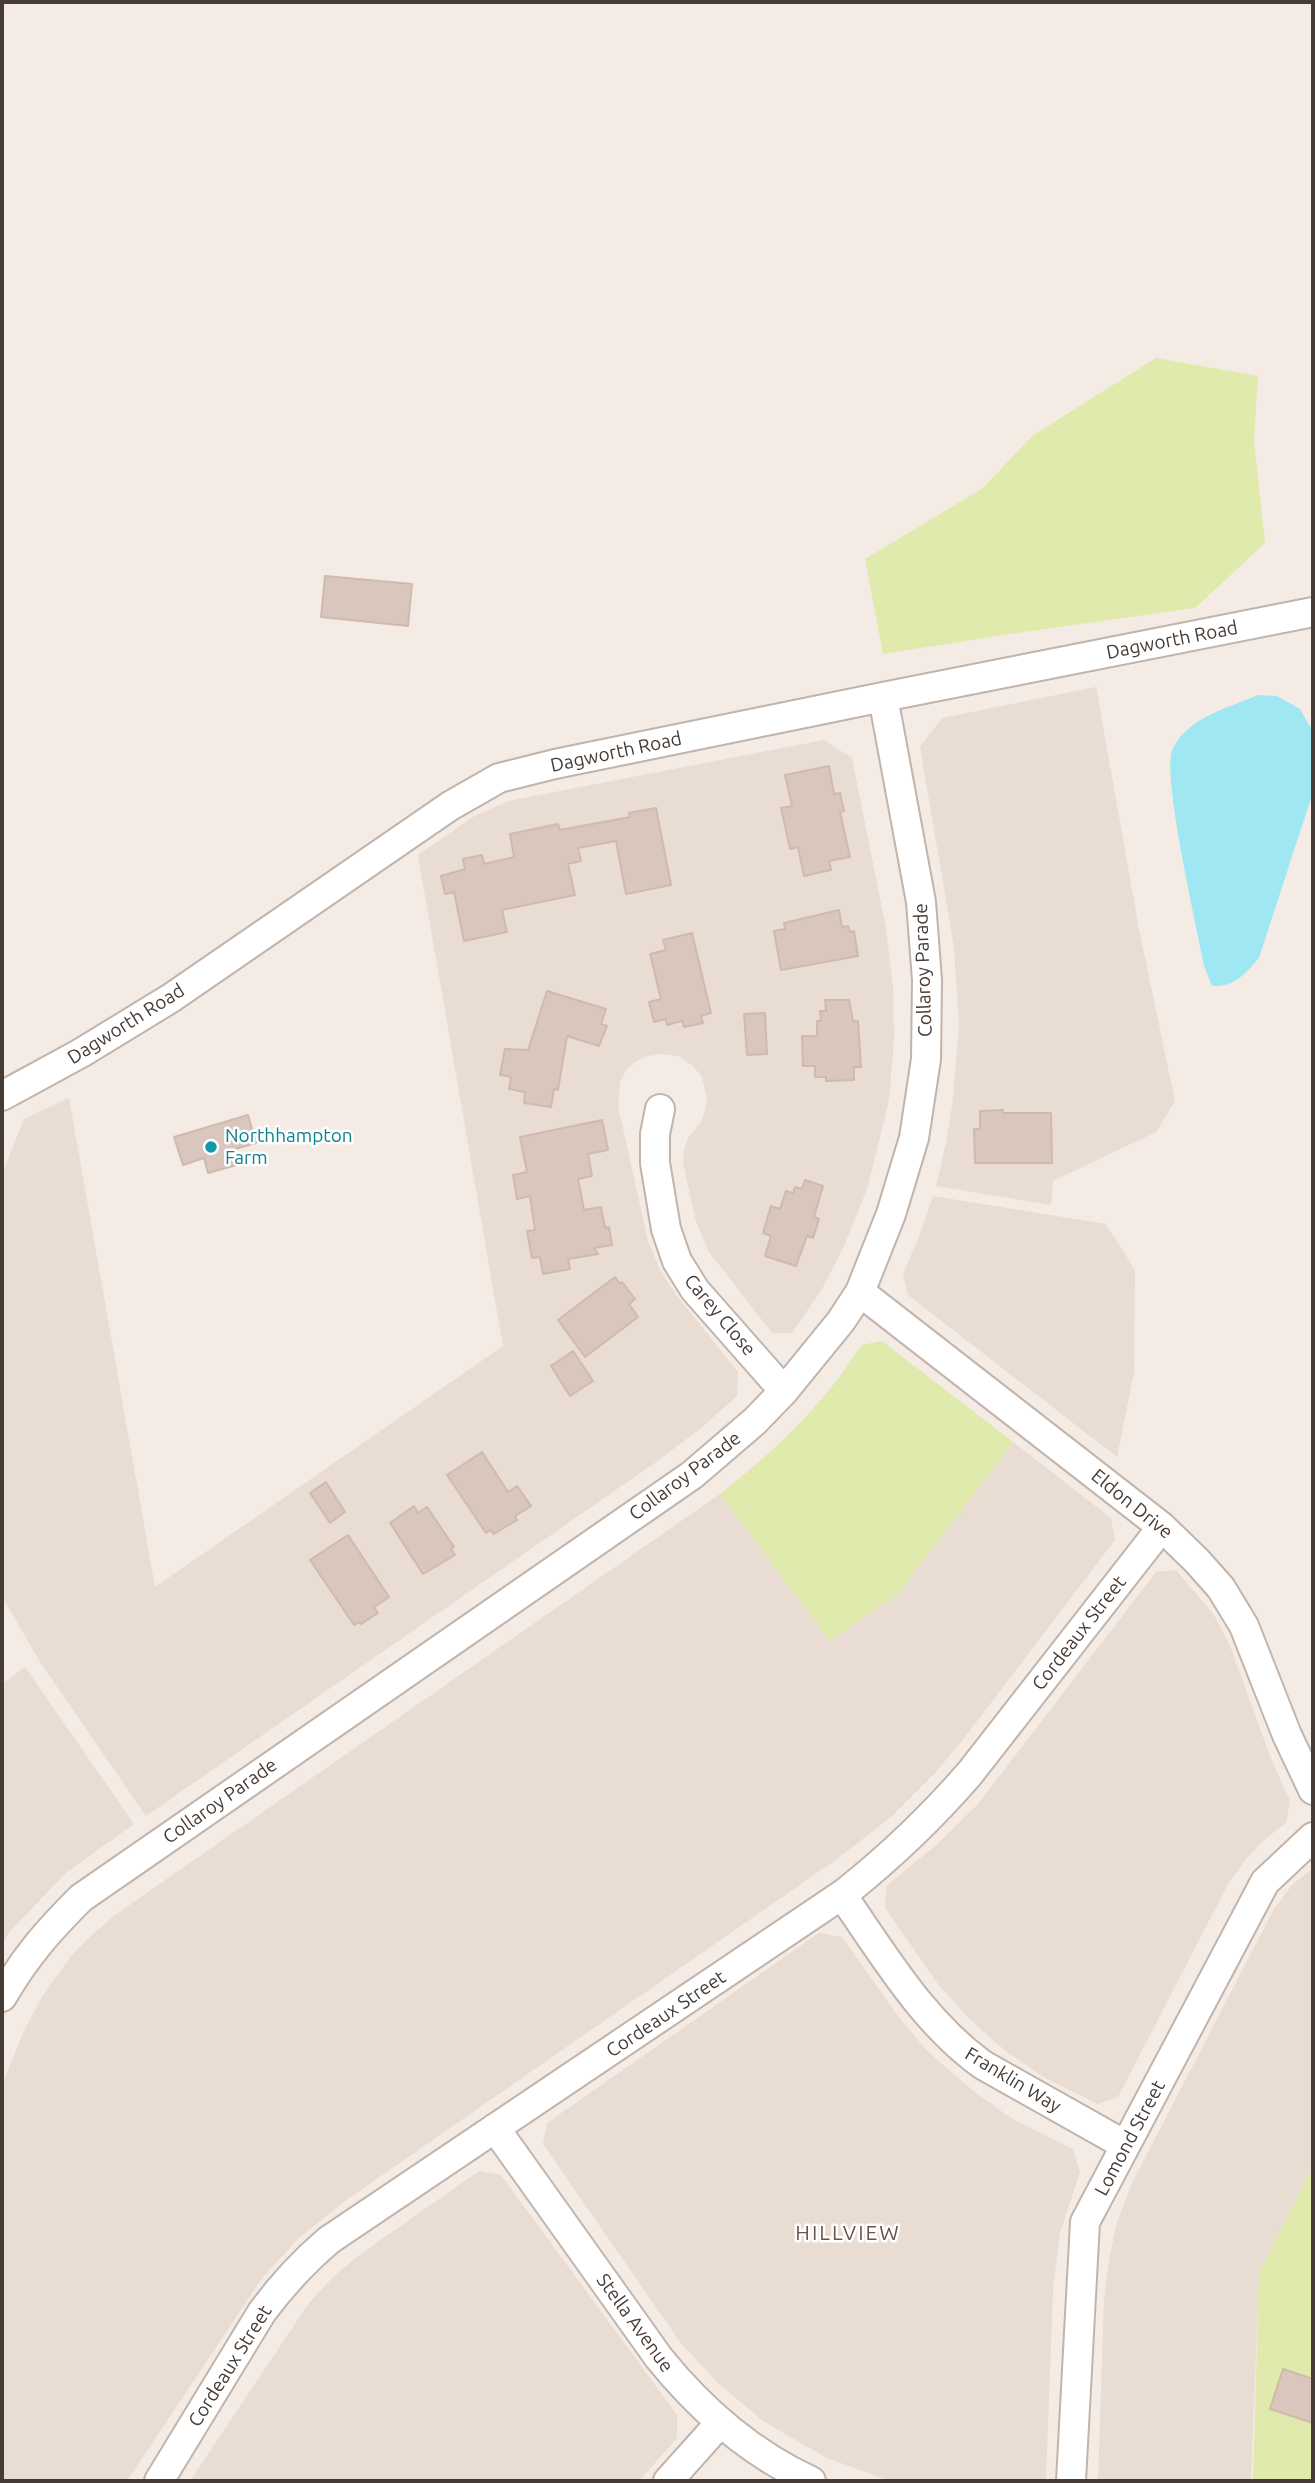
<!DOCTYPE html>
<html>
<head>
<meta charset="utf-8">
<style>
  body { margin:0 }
  #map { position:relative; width:1315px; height:2483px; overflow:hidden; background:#f4ebe5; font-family:Ubuntu,sans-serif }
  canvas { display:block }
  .frame { position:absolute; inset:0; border:4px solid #463b35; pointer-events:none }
</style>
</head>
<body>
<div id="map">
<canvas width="1315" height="2483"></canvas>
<div class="frame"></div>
</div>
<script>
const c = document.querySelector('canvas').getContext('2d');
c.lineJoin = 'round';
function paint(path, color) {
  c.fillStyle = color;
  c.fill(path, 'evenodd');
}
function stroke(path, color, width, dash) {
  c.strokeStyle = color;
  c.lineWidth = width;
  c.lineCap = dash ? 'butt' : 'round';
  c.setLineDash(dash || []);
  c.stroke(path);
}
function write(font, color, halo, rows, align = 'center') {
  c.font = font + ' Ubuntu,sans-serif';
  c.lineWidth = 5;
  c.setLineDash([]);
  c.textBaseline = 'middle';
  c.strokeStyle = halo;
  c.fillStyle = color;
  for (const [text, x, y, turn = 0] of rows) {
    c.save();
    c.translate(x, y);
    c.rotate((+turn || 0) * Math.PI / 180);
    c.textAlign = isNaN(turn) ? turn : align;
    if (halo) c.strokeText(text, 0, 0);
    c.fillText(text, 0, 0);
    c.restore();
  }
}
const residential = new Path2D(`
  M 1096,687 L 1139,929 L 1175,1101 L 1156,1132 L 1053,1181 L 1051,1205 L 936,1186 L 946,1143 L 953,1099 L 959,1024 L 954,947 L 920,747 L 942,718 Z
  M 824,740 L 852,758 L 886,928 L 893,988 L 894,1040 L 889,1100 L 867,1189 L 844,1246 L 822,1289 L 792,1333 L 772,1333 L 709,1252 L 696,1222 L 683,1163 L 684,1150 L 688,1138 L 701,1122 L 705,1111 L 707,1099 L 702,1077 L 693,1066 L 679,1056 L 661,1054 L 647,1056 L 635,1062 L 626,1070 L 620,1082 L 618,1106 L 648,1241 L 660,1270 L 677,1296 L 738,1372 L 737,1396 L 701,1428 L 659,1460 L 146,1816 L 40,1662 L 2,1596 L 2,1174 L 24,1119 L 69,1098 L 155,1587 L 503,1346 L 418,855 L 473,817 L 508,801 Z
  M 933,1196 L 1106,1224 L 1135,1270 L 1134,1372 L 1117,1457 L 908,1295 L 903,1274 L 920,1234 Z
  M 1013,1442 L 1111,1518 L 1115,1540 L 965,1737 L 936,1772 L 891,1817 L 837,1859 L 345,2201 L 299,2238 L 262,2278 L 127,2481 L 2,2481 L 2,2085 L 23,2033 L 43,1995 L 71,1956 L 91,1936 L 115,1915 L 720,1494 L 830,1641 L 899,1593 Z
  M 1176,1570 L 1214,1615 L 1230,1646 L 1270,1756 L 1290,1801 L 1286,1823 L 1264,1840 L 1246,1859 L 1228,1884 L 1118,2097 L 1098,2104 L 1047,2079 L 1007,2052 L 969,2019 L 938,1984 L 885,1908 L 887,1885 L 934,1847 L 978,1804 L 1156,1572 Z
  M 25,1667 L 134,1824 L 67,1872 L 10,1931 L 2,1943 L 2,1684 Z
  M 1313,1868 L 1313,2167 L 1259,2273 L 1251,2481 L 1098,2481 L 1104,2299 L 1109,2260 L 1117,2222 L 1132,2183 L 1274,1909 L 1292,1885 Z
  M 819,1933 L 842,1937 L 895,2012 L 926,2050 L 976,2093 L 1011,2118 L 1073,2149 L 1080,2172 L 1060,2233 L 1053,2289 L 1046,2481 L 890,2481 L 827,2458 L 763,2421 L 719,2384 L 680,2342 L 543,2144 L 547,2123 Z
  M 479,2171 L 501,2175 L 677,2415 L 677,2438 L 639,2481 L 190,2481 L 309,2303 L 333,2277 L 362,2253 Z`);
const green = new Path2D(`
  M 1156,358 L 1258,376 L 1254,441 L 1265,543 L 1195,608 L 1009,634 L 883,654 L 865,559 L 983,488 L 1032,436 Z
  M 882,1341 L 1013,1442 L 899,1593 L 830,1641 L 720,1494 C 757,1464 793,1434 823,1397 C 838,1381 849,1362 862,1345 Z
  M 1313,2167 L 1313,2481 L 1253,2481 L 1259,2273 Z`);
const water = new Path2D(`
  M 1258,695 L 1277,696 L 1300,709 L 1313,732 L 1313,792 L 1259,958 C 1245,974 1235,987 1212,986 L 1204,966 C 1198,931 1160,771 1173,748 C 1189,717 1228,708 1258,695 Z`);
const building = new Path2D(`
  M 325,576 L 412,584 L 408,626 L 321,617 Z
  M 829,766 L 834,794 L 840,793 L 844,811 L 840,812 L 850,857 L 829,861 L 831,870 L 804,876 L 798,847 L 790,849 L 781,808 L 792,806 L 785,775 Z
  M 656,808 L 671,885 L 626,894 L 616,841 L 578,848 L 581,861 L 568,864 L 575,895 L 502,910 L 507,932 L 464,941 L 454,892 L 445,894 L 441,876 L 465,869 L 463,859 L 482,855 L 484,864 L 514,857 L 510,834 L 558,824 L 560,830 L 630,817 L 629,813 Z
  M 839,910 L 842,927 L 848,926 L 850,932 L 854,931 L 858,956 L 781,970 L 774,931 L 785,929 L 784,923 Z
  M 692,933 L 711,1013 L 701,1016 L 703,1023 L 684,1027 L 682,1021 L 667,1025 L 666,1019 L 654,1022 L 649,1002 L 661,999 L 650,954 L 666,950 L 663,940 Z
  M 547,991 L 606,1009 L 601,1024 L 607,1026 L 599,1046 L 567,1036 L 558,1090 L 554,1089 L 551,1107 L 524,1103 L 525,1092 L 509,1089 L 511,1077 L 500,1075 L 505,1049 L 528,1050 Z
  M 825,1000 L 849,1000 L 853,1021 L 858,1021 L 861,1067 L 854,1067 L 854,1080 L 826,1081 L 826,1077 L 815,1077 L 815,1066 L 803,1066 L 802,1036 L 817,1036 L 817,1021 L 821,1021 L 820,1011 L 826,1011 Z
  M 765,1013 L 767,1054 L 747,1055 L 744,1014 Z
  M 1003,1110 L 1003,1113 L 1051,1113 L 1052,1163 L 975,1163 L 974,1129 L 980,1129 L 980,1111 Z
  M 248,1115 L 256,1143 L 232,1150 L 237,1165 L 208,1173 L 204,1158 L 183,1165 L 174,1137 Z
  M 602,1120 L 608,1150 L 588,1154 L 592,1176 L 578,1179 L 584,1210 L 601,1207 L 605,1228 L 609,1227 L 612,1245 L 594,1248 L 598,1254 L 568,1259 L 570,1269 L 543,1274 L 540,1257 L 532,1258 L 527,1231 L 535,1230 L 530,1196 L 517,1199 L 513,1175 L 527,1172 L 520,1137 Z
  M 805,1180 L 823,1186 L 814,1217 L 819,1219 L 813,1238 L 807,1236 L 796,1266 L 765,1256 L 771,1236 L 763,1233 L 771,1206 L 780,1209 L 786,1191 L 793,1193 L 795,1187 L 802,1189 Z
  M 615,1277 L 620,1284 L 622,1282 L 635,1299 L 629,1304 L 638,1317 L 585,1357 L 558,1320 Z
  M 573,1351 L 593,1381 L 570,1396 L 551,1366 Z
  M 482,1452 L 508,1492 L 517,1486 L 531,1506 L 515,1516 L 517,1520 L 494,1534 L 490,1530 L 486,1533 L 447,1475 Z
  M 326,1482 L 345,1512 L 330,1523 L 310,1493 Z
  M 414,1506 L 418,1513 L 427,1507 L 454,1547 L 451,1549 L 455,1555 L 423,1574 L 390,1523 Z
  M 348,1535 L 389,1597 L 374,1607 L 378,1613 L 361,1624 L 360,1622 L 354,1625 L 310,1560 Z
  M 1283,2369 L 1313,2379 L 1313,2423 L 1270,2409 Z`);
const minor = new Path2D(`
  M 2,1096 L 81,1053 L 171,998 L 450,806 L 499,778 L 555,764 L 883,697 L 1313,612
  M 660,1109 L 655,1134 L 655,1163 L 666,1229 L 677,1261 L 695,1290 L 784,1391
  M 860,1292 L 1162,1527 L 1197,1561 L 1221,1588 L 1244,1626 L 1287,1735 L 1313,1790
  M 842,1895 C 884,1955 922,2021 983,2065 L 1125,2145
  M 2,1997 C 26,1956 47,1932 81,1898 L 692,1475 L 755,1421 L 784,1391 L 841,1321 L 860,1292 L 891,1214 L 914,1138 L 926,1059 L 927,980 L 921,902 L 883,697
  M 495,2128 L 659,2358 C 701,2410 750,2453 811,2481
  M 159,2481 L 262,2312 C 282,2285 303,2262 329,2240 L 846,1892 C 891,1856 932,1817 970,1773 L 1162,1527
  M 668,2481 L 720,2423
  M 1071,2481 L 1085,2222 L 1265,1882 L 1313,1837`);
const markers = [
  [211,1147,7,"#0f9aa8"]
];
const streetNames = [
  ["Dagworth Road",1172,640,-11],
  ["Dagworth Road",616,752,-12],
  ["Collaroy Parade",923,970,-92],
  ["Dagworth Road",126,1024,-32],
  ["Carey Close",720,1315,50],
  ["Collaroy Parade",685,1476,-37],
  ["Eldon Drive",1132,1504,39],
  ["Cordeaux Street",1079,1633,-52],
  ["Collaroy Parade",220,1801,-35],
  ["Cordeaux Street",666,2014,-34],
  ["Franklin Way",1013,2080,31],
  ["Lomond Street",1130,2138,-62],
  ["Stella Avenue",635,2323,54],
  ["Cordeaux Street",230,2366,-58]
];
const cultureNames = [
  ["Northhampton",225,1136],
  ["Farm",225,1158]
];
const neighbourhoodNames = [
  ["HILLVIEW",848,2233]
];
paint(residential, '#e8dcd3');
paint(green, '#dfeaac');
paint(water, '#9fe8f3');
paint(building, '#d9c6bd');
stroke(building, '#d1b9ad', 2);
stroke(minor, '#c2b4ab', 32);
stroke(minor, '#fff', 28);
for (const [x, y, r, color] of markers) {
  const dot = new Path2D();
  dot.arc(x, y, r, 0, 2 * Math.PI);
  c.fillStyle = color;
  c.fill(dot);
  stroke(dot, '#fff', 2.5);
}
write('19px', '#463b35', '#fff', streetNames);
write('19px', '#0d838f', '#fff', cultureNames, 'left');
c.letterSpacing = '2px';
write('21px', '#6a554b', '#fff', neighbourhoodNames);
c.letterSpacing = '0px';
</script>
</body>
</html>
